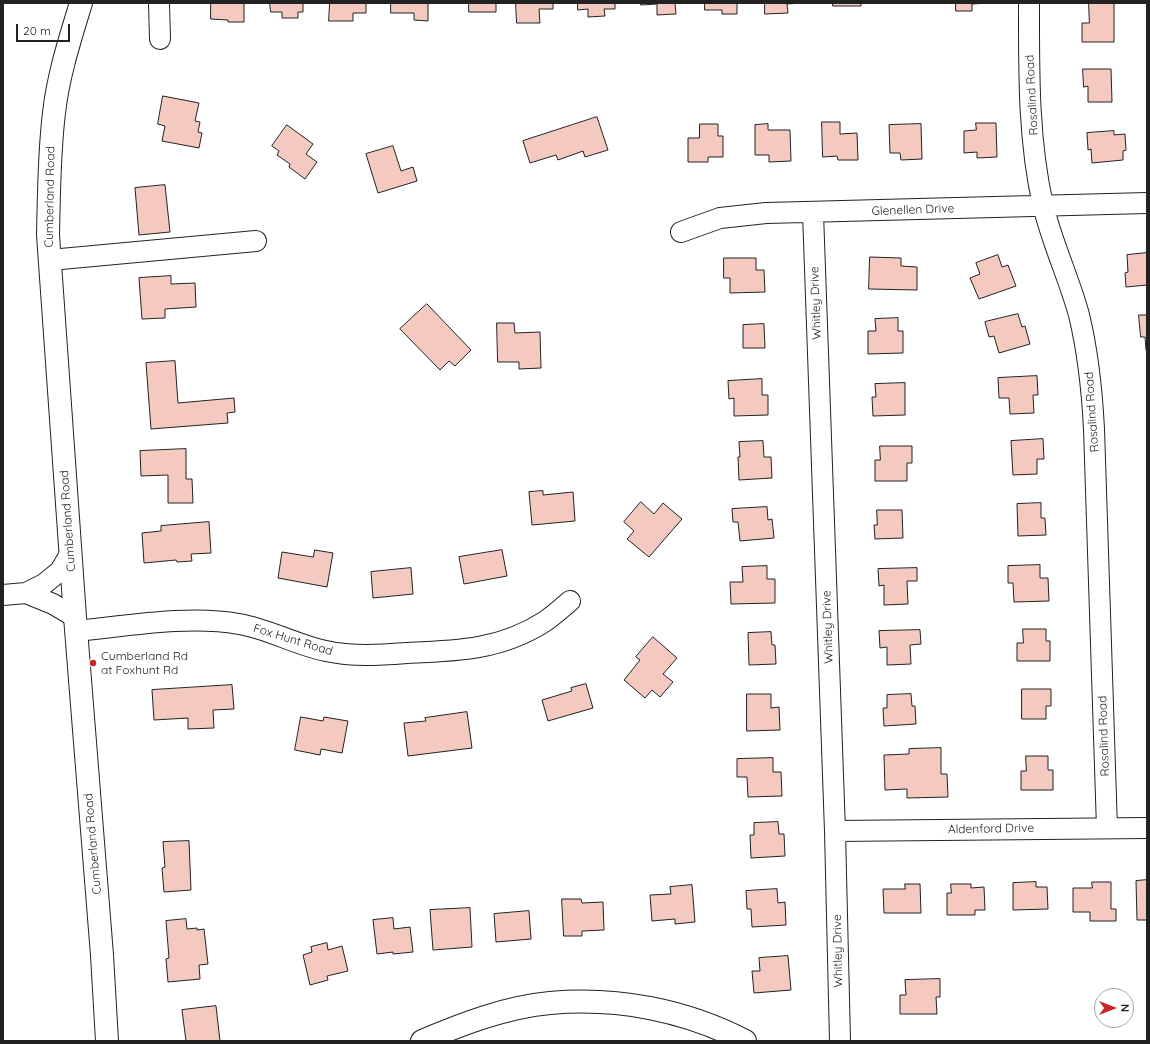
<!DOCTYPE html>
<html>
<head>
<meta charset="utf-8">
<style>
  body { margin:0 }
  #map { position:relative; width:1150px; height:1044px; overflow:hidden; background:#fff; font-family:Quicksand,sans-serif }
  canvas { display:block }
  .frame { position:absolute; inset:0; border:4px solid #222; pointer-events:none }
  .north { position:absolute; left:1094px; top:988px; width:40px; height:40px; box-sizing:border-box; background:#fff; border:1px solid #a7a7a7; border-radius:50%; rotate:90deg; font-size:11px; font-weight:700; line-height:16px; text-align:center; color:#222 }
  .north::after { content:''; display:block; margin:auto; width:14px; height:18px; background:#c62828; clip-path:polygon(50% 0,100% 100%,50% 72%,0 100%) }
  .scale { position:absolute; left:16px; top:24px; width:54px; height:18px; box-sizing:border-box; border:2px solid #222; border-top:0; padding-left:5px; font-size:12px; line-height:14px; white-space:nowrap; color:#222; -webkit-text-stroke:3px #fff; paint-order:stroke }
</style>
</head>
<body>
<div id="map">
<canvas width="1150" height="1044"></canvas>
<div class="frame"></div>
<div class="north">N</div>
<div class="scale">20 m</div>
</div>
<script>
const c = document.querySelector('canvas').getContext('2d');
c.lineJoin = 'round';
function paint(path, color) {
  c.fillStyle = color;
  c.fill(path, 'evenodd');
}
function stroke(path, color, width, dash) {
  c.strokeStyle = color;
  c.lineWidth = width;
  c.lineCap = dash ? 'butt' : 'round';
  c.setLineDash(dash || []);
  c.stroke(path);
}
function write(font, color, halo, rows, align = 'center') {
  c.font = font + ' Quicksand,sans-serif';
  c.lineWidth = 3;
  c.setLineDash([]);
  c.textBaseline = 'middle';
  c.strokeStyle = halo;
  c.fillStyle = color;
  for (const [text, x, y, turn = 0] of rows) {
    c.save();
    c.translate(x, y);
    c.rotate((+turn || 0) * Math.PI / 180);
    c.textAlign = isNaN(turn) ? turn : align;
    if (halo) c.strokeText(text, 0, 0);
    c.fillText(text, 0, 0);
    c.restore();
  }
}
const building = new Path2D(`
  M 211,3 L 244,3 L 244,22 L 228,22 L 228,20 L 211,19 Z
  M 270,3 L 303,3 L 303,12 L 298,12 L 298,18 L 282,18 L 282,12 L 271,12 Z
  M 330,3 L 366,3 L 366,13 L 353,13 L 353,21 L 329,21 Z
  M 391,3 L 428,3 L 428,21 L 414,20 L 414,13 L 391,13 Z
  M 469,3 L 496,3 L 496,12 L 469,12 Z
  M 516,3 L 553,3 L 553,9 L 539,9 L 540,23 L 517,23 Z
  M 578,3 L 615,3 L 615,9 L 604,9 L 605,16 L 588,17 L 588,9 L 578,10 Z
  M 641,3 L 675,3 L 676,14 L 657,15 L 657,4 L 641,5 Z
  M 705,3 L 737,3 L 737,14 L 722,14 L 722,10 L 705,10 Z
  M 765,3 L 802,3 L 787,4 L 788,13 L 765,14 Z
  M 833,3 L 861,3 L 861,6 L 833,6 Z
  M 956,3 L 990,3 L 972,4 L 972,11 L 956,11 Z
  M 1089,3 L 1114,3 L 1114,42 L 1082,42 L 1082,23 L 1089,23 Z
  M 1083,69 L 1111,69 L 1112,102 L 1088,102 L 1088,86 L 1084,87 Z
  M 163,96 L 199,103 L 195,121 L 200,122 L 198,132 L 202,133 L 199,148 L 162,141 L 165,126 L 158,124 Z
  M 597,117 L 608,150 L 585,157 L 583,151 L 558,160 L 556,155 L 530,163 L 523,141 Z
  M 822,122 L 840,122 L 840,134 L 857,133 L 858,160 L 838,160 L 837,156 L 823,157 Z
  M 976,123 L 996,123 L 997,157 L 977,158 L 977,152 L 964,153 L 964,131 L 976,130 Z
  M 700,124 L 718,124 L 718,136 L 723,136 L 723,157 L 708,157 L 708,162 L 688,162 L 688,138 L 699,138 Z
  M 768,124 L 768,130 L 790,130 L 791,161 L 769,162 L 769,155 L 755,155 L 755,125 Z
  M 921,124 L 922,159 L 901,160 L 900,153 L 890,153 L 889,125 Z
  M 287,125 L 313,144 L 306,154 L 317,162 L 305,179 L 289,167 L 290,164 L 277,155 L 279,151 L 272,146 Z
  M 1114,131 L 1114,135 L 1125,134 L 1126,150 L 1123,151 L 1123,160 L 1092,163 L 1091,149 L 1088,150 L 1087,133 Z
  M 393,146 L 401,171 L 413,167 L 417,181 L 378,193 L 366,154 Z
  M 165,185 L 170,232 L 139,235 L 135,188 Z
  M 1147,253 L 1147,285 L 1126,287 L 1125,273 L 1128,272 L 1127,255 Z
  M 998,255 L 1002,267 L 1008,265 L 1016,286 L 979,299 L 970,278 L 980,274 L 976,263 Z
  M 870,257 L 901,258 L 901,266 L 917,267 L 917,290 L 869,289 Z
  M 724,258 L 756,258 L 756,270 L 764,270 L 765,292 L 730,293 L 730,278 L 724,278 Z
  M 171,276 L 171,284 L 195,283 L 196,307 L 165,309 L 165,318 L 142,319 L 139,278 Z
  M 427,304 L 471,350 L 455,366 L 449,361 L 440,370 L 400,329 Z
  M 1018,314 L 1022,327 L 1025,326 L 1030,344 L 999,353 L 994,336 L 989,337 L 985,322 Z
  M 1139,315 L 1147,315 L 1147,350 L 1146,350 L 1145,337 L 1141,337 Z
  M 898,318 L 898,331 L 903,331 L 903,353 L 868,354 L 868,331 L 876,331 L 875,319 Z
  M 497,323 L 514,323 L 515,333 L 540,332 L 541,368 L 519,369 L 519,362 L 498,362 Z
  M 764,324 L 765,348 L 743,348 L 743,325 Z
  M 175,361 L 178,403 L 234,398 L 235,412 L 227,413 L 228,423 L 151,429 L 146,363 Z
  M 1037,376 L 1038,395 L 1033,395 L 1034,413 L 1010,414 L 1009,398 L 999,398 L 998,378 Z
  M 762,379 L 762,395 L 768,395 L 768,415 L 734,416 L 734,398 L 729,399 L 728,381 Z
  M 905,383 L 905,415 L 873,416 L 872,397 L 876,397 L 875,384 Z
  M 1043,439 L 1044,459 L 1037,459 L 1037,474 L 1013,475 L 1011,441 Z
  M 763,441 L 764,457 L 771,457 L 772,478 L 739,480 L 738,457 L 740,457 L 739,442 Z
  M 880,446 L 912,446 L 912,463 L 907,463 L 907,481 L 875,481 L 875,460 L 880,460 Z
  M 186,449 L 186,479 L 192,479 L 193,503 L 168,503 L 168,475 L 141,476 L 140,451 Z
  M 543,491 L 543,495 L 573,492 L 575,521 L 532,525 L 529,492 Z
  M 641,502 L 654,514 L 663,503 L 682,519 L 649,557 L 627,539 L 634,531 L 624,522 Z
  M 1041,503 L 1041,518 L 1045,518 L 1046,535 L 1018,536 L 1017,504 Z
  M 767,507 L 768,520 L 772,519 L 774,538 L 740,541 L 738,522 L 733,522 L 732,509 Z
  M 877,510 L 902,510 L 903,538 L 875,539 L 874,525 L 877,525 Z
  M 209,522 L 211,553 L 191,554 L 192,561 L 177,562 L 176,560 L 144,563 L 142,533 L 161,531 L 161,526 Z
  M 315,550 L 333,553 L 327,587 L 278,578 L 282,552 L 313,557 Z
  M 502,550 L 507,576 L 464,584 L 459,557 Z
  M 1040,565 L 1040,578 L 1048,578 L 1049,601 L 1014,602 L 1013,583 L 1008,583 L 1008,566 Z
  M 767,566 L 767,579 L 775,579 L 775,603 L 731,604 L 730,582 L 743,582 L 742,567 Z
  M 411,568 L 413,594 L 373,598 L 371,572 Z
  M 917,568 L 917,581 L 907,581 L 908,604 L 884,605 L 884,585 L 879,586 L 878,569 Z
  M 1023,629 L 1046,629 L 1046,641 L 1050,641 L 1050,661 L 1017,661 L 1017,643 L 1023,643 Z
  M 920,630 L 921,644 L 910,645 L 911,664 L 887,665 L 887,647 L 880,648 L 879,631 Z
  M 771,632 L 772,645 L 775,645 L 776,664 L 749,665 L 748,633 Z
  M 653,637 L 677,658 L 663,674 L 673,682 L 660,697 L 652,690 L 645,698 L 624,680 L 640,660 L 636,657 Z
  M 586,684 L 593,708 L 548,721 L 542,700 L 572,691 L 571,688 Z
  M 232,685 L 234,709 L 213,710 L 214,728 L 188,729 L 188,718 L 154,720 L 152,690 Z
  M 1022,689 L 1051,689 L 1051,706 L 1046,706 L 1046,719 L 1022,719 Z
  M 747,694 L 771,694 L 771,708 L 779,707 L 780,730 L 747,731 Z
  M 911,694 L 912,706 L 915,706 L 916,724 L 884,726 L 883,708 L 887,708 L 887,695 Z
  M 467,712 L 472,748 L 408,756 L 404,723 L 426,721 L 425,718 Z
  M 301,717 L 323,721 L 324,717 L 348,721 L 342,753 L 321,749 L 320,755 L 295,750 Z
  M 941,748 L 941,774 L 947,774 L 948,797 L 907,798 L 907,789 L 885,790 L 884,755 L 909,754 L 909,749 Z
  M 1026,756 L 1048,756 L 1048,770 L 1053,770 L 1053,790 L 1021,790 L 1021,771 L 1026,771 Z
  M 773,758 L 773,772 L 781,772 L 782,796 L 748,797 L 747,777 L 737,777 L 737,759 Z
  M 778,822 L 779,834 L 784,834 L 785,856 L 751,858 L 750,835 L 754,835 L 754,823 Z
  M 189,841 L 191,890 L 164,892 L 162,868 L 165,867 L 163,842 Z
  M 1147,880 L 1147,920 L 1137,920 L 1136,881 Z
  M 1036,882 L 1036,887 L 1047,887 L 1048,909 L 1013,910 L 1013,883 Z
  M 1092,882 L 1111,882 L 1111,909 L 1116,909 L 1116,921 L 1090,921 L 1090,912 L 1073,912 L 1073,888 L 1092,888 Z
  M 905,884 L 920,884 L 921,913 L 884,913 L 883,889 L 905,889 Z
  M 951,884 L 971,884 L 971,888 L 984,887 L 985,910 L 975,910 L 975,915 L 947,915 L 947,893 L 951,893 Z
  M 692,885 L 695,922 L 675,924 L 675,919 L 652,921 L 650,895 L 671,894 L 670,887 Z
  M 777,889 L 778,903 L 785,902 L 786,925 L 752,927 L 751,909 L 747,909 L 746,891 Z
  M 562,899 L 581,899 L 582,903 L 603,902 L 604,930 L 582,931 L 582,936 L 564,936 Z
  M 470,908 L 472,947 L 433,950 L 430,910 Z
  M 529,911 L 531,939 L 496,942 L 494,914 Z
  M 393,918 L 394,929 L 410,927 L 413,952 L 393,954 L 393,952 L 377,954 L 373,920 Z
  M 186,919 L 187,929 L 197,928 L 197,930 L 204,929 L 208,964 L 199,965 L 200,979 L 168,982 L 166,959 L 169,958 L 166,921 Z
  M 327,943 L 328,950 L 342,946 L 348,971 L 327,976 L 328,980 L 310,985 L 303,955 L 312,952 L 311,947 Z
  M 788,956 L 791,990 L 754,993 L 752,971 L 760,971 L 759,958 Z
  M 940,979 L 940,997 L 936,997 L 937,1014 L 900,1014 L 900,995 L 906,995 L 905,980 Z
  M 216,1006 L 220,1041 L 186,1041 L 182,1010 Z`);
const minor = new Path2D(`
  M 159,3 L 160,39
  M 1029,3 C 1029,70 1028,139 1043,205 C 1052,243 1069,278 1079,315 C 1088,352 1092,390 1094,429 L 1107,828
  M 813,213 L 835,831 L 840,1041
  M 681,232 L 720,218 L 766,213 L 1147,203
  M 50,260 L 256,241
  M 26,593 L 53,604 L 75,617
  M 3,595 L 26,593 L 44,584 L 60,571 L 70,554
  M 76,631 C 128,626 188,615 239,624 C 269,629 296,645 326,651 C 353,657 380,655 407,653 C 457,651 500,650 544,622 C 553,616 562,608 570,601
  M 835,831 L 1147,828`);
const major = new Path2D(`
  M 81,3 C 70,39 58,76 54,113 C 49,153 49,194 48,235 L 75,617 L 102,955 L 107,1041
  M 422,1041 C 462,1024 506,1007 550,1003 C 617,997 685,1010 745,1041`);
const markers = [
  [93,663,4,"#c62828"]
];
const streetNames = [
  ["Rosalind Road",1032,95,-93],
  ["Cumberland Road",50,197,-89],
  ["Glenellen Drive",913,210,-2],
  ["Whitley Drive",816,303,-92],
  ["Rosalind Road",1092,412,-94],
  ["Cumberland Road",68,521,-94],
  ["Whitley Drive",828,627,-92],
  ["Fox Hunt Road",293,640,17],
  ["Rosalind Road",1104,736,-92],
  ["Aldenford Drive",991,829,-1],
  ["Cumberland Road",93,844,-95],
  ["Whitley Drive",838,951,-91]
];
const poiNames = [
  ["Cumberland Rd",101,656],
  ["at Foxhunt Rd",101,670]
];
paint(building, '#f3c9c0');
stroke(building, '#222', 1);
stroke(minor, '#222', 22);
stroke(major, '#222', 24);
stroke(minor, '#fff', 20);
stroke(major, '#fff', 22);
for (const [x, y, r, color] of markers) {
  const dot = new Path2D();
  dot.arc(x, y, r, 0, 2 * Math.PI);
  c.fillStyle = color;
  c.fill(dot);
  stroke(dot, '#fff', 1.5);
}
write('12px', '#222', '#fff', streetNames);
write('12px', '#222', '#fff', poiNames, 'left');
</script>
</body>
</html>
